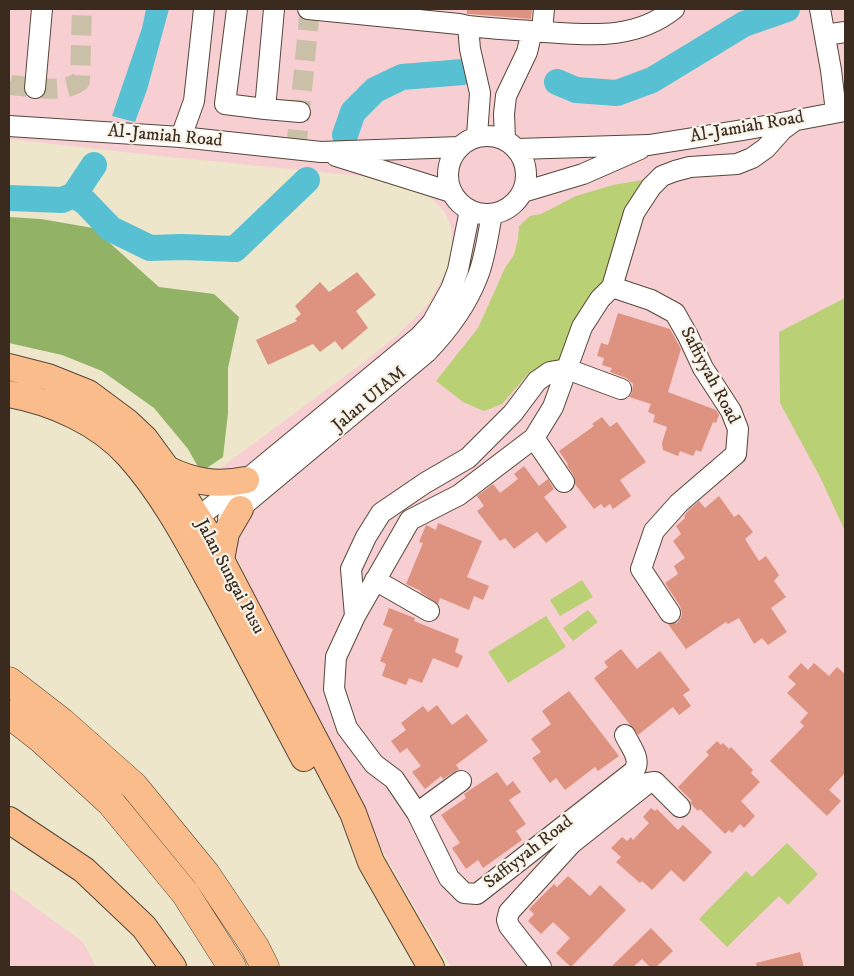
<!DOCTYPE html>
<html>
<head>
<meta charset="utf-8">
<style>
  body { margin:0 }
  #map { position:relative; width:854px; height:976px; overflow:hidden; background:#eee6cb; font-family:"IM FELL DW Pica",serif }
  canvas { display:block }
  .frame { position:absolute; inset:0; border:10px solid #3b2a1e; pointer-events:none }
</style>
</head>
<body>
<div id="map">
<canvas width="854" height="976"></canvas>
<div class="frame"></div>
</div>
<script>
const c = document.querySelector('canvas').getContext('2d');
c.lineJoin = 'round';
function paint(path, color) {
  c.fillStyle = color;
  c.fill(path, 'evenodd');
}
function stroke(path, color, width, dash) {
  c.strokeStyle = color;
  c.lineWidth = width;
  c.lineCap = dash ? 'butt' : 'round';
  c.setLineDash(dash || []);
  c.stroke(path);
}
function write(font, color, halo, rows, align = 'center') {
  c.font = font + ' "IM FELL DW Pica",serif';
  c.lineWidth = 4.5;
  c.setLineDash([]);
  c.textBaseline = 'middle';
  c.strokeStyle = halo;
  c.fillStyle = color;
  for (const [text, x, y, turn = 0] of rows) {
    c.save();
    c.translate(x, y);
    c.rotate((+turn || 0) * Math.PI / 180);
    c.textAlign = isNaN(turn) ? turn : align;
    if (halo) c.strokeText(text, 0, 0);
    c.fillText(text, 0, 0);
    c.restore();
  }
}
const built = new Path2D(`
  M 9,9 L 845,9 L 845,967 L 451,967 L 423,922 L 364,818 L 236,556 L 207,478 L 364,362 L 396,336 L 429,303 L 447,270 L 452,248 L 451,226 L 444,211 L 431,198 L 393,183 L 360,176 L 150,155 L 9,139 Z
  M 9,888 L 83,942 L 96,967 L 9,967 Z`);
const green = new Path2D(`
  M 648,179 L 607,283 L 563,362 L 528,374 L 502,404 L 484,411 L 463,402 L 436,381 L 478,328 L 505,268 L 514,255 L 518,239 L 519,226 L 530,216 L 541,214 L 576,196 L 613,185 Z
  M 845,298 L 845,531 L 819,475 L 780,403 L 779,332 Z
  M 582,580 L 593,597 L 560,616 L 550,600 Z
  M 588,610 L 598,622 L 573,641 L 563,628 Z
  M 546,616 L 566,647 L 508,683 L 488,652 Z
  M 787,843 L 818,874 L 788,905 L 779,896 L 727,947 L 699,919 L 746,871 L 752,877 Z`);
const forest = new Path2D(`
  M 9,217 L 41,219 L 93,228 L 159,287 L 214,294 L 239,317 L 228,368 L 228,413 L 223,457 L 201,472 L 188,449 L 154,408 L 102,371 L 62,355 L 9,343 Z`);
const water = new Path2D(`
  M 146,9 L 169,9 L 147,90 L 135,122 L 112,116 L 142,28 Z`);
const river = new Path2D(`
  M 557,82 L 576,90 L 617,93 L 652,80 L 744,24 L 787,9
  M 345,135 L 353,112 L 375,90 L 402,77 L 463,72
  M 74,195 L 94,165
  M 9,198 L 62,200 L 74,195 L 85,202 L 111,229 L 150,248 L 182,247 L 235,249 L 307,180`);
const building = new Path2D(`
  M 467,9 L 532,9 L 531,19 L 470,14 L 467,14 Z
  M 357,272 L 376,295 L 356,311 L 368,328 L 342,350 L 335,341 L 320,352 L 313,344 L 268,365 L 256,340 L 297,321 L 295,319 L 301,314 L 295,306 L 320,282 L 329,292 Z
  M 618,313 L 670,329 L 681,349 L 668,392 L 716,410 L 719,415 L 716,423 L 713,422 L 701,452 L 696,450 L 693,456 L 680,451 L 678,456 L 663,450 L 662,443 L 667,427 L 653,422 L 655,415 L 648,412 L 651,404 L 629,397 L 632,393 L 633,384 L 626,378 L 610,372 L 612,368 L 602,365 L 604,358 L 597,356 L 601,343 L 608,345 Z
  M 602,417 L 610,427 L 617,422 L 646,462 L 620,480 L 631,496 L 613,509 L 610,504 L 604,508 L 601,504 L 594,509 L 575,484 L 574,476 L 567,465 L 568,464 L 559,451 L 594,426 L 592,424 Z
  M 524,466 L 539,486 L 548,479 L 554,489 L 544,497 L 567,527 L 546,543 L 537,532 L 514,549 L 505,538 L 500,541 L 477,511 L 484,506 L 477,496 L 493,484 L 500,493 L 518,479 L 514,474 Z
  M 719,496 L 734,517 L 739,514 L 753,532 L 745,539 L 759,561 L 766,556 L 779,575 L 774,581 L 786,597 L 771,608 L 787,632 L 768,645 L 762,638 L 754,644 L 739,618 L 728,624 L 726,622 L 686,649 L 668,624 L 677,623 L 681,618 L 682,613 L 680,606 L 665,583 L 678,574 L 674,566 L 685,558 L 673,541 L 681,534 L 676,526 L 685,518 L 684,516 L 687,512 L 699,501 L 705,508 Z
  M 438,523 L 482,541 L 467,577 L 489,586 L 483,600 L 474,596 L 469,610 L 440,598 L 438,604 L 420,592 L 421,591 L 406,584 L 423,543 L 419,542 L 426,525 L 436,530 Z
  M 389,608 L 415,618 L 414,621 L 459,639 L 455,652 L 463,656 L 458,668 L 433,658 L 422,683 L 409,678 L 406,685 L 382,676 L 386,664 L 380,661 L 393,629 L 383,625 Z
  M 621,649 L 637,669 L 660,651 L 690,690 L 683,695 L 691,706 L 679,715 L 673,707 L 638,735 L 594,678 L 608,667 L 604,662 Z
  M 801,663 L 808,670 L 814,663 L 829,676 L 837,667 L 845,674 L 845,773 L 829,790 L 841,801 L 827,816 L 770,761 L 804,726 L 800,722 L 808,713 L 787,693 L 796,684 L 788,677 Z
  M 569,691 L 619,756 L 598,771 L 595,767 L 565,790 L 556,778 L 550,783 L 532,758 L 541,752 L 531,739 L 551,724 L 542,711 Z
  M 437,705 L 452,725 L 467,714 L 488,741 L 456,765 L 459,769 L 457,770 L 443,779 L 441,776 L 425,789 L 412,772 L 421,766 L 407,748 L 400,753 L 391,741 L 406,730 L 401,723 L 423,706 L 428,712 Z
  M 717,741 L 721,745 L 723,743 L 729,749 L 731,747 L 753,770 L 751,773 L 760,782 L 741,801 L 755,816 L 744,828 L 740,824 L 732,833 L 729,830 L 725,834 L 700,809 L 698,811 L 692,805 L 690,802 L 692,801 L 678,787 L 709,755 L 706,752 Z
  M 497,772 L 507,786 L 513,781 L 521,792 L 509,800 L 526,824 L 516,831 L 522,840 L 483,868 L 478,860 L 466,869 L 452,848 L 460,843 L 441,815 L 466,798 L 464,794 Z
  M 651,808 L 655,811 L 657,809 L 678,830 L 683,825 L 712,852 L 684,882 L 671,870 L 652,890 L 642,881 L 640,883 L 616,862 L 621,857 L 611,848 L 622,837 L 627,841 L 631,837 L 633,840 L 649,823 L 643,817 Z
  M 568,876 L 590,896 L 600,885 L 626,910 L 571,967 L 556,953 L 570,938 L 553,922 L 541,934 L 528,921 L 534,914 L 529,909 L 554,884 L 557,887 Z
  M 651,928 L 673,951 L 656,967 L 650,967 L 642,959 L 633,967 L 611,967 Z
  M 800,952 L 804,967 L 757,967 L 756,963 Z`);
const minorTunnel = new Path2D(`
  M 9,82 L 11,85 C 31,87 65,94 80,81 L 82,9
  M 296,150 L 310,9`);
const minor = new Path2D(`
  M 237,9 L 225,104 L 265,109 L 274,9
  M 308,9 L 459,24 L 468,26 C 494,29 519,30 545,32 C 591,35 635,40 674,9
  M 820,9 L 831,70 L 836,112
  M 468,26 L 470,49 L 480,93 L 477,136
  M 542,31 L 544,9
  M 825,35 L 845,32
  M 35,88 L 42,9
  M 265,109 L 300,112
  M 9,126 L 181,137 L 321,152 L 459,147
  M448 175a39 39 0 1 1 78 0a39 39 0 1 1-78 0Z
  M 181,137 L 194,101 L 204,9
  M 505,139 L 504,114 L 506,96 L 527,52 L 532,31
  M 517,149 L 649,145 L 749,129 L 845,111
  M 336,156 L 451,192
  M 523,192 L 583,174 L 640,149
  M 612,287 L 651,300 L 675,313 L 688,336 L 703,368 L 731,411 L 738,429 L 736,454 L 679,503 L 654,531 L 641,569 L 670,613
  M 534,438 L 564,482
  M 228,518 L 427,352 C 448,330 466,306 477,278 C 485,260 488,234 492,214
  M 187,526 L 246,480 L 378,371 L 419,337 L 432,323 L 451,289 L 458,270 L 470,210
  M 375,580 L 429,611
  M 355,616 L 351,569 L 366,537 L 381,513 L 425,483 L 468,458 L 513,413 L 537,381 L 550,372 L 567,369 L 621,389
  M 625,735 C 630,746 642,759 634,771 L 477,894 L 464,893 L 449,878 L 417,813 L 394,779 L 374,764 L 347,728 L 334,689 L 336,657 L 355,616 L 410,520 L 459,495 L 534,438 L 553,407 L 582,327 L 600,299 L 612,287 L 634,213 L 651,187 L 662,176 L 675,171 L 690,167 L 737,164 L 752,158 L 766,148 L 782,130 L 797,119
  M 417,813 L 461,781
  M 541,967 L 509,926 L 507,920 L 509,912 L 571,844 L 648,783 L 655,782 L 680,807`);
const major = new Path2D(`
  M 9,367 L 48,377 L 88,393 L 127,422 L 145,439 L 167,469 L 207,533 L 353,813 L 371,862 L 431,967
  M 9,394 C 52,402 99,422 129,456 C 166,497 193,551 220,600 C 248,653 276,705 304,758
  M 167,469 C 193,482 217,486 246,480
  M 221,560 L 226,533 L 240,509
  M 9,820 L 84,870 L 144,927 L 173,967`);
const highway = new Path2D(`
  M 9,681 L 62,722 L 134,786 L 206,874 L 255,947 L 265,967
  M 9,714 L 41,739 L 111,803 L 185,893 L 232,967`);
const streetNames = [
  ["Al-Jamiah Road",747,128,-10],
  ["Al-Jamiah Road",165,137,5],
  ["Saffiyyah Road",709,376,62],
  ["Jalan UIAM",370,400,-40],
  ["Jalan Sungai Pusu",229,577,62],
  ["Saffiyyah Road",529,853,-38]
];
paint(built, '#f7cfd2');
paint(green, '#b9d075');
paint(forest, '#92b266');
paint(water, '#57c1d3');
stroke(river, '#57c1d3', 26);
paint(building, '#dd9380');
stroke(minorTunnel, '#cac0a8', 20, [20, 10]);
stroke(minor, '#564638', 22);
stroke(major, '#564638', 28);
stroke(highway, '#564638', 29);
stroke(minor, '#fff', 20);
stroke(major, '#fabc8b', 26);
stroke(highway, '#fabc8b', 28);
write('18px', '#3b2a1e', '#f7f3e8', streetNames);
</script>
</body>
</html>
